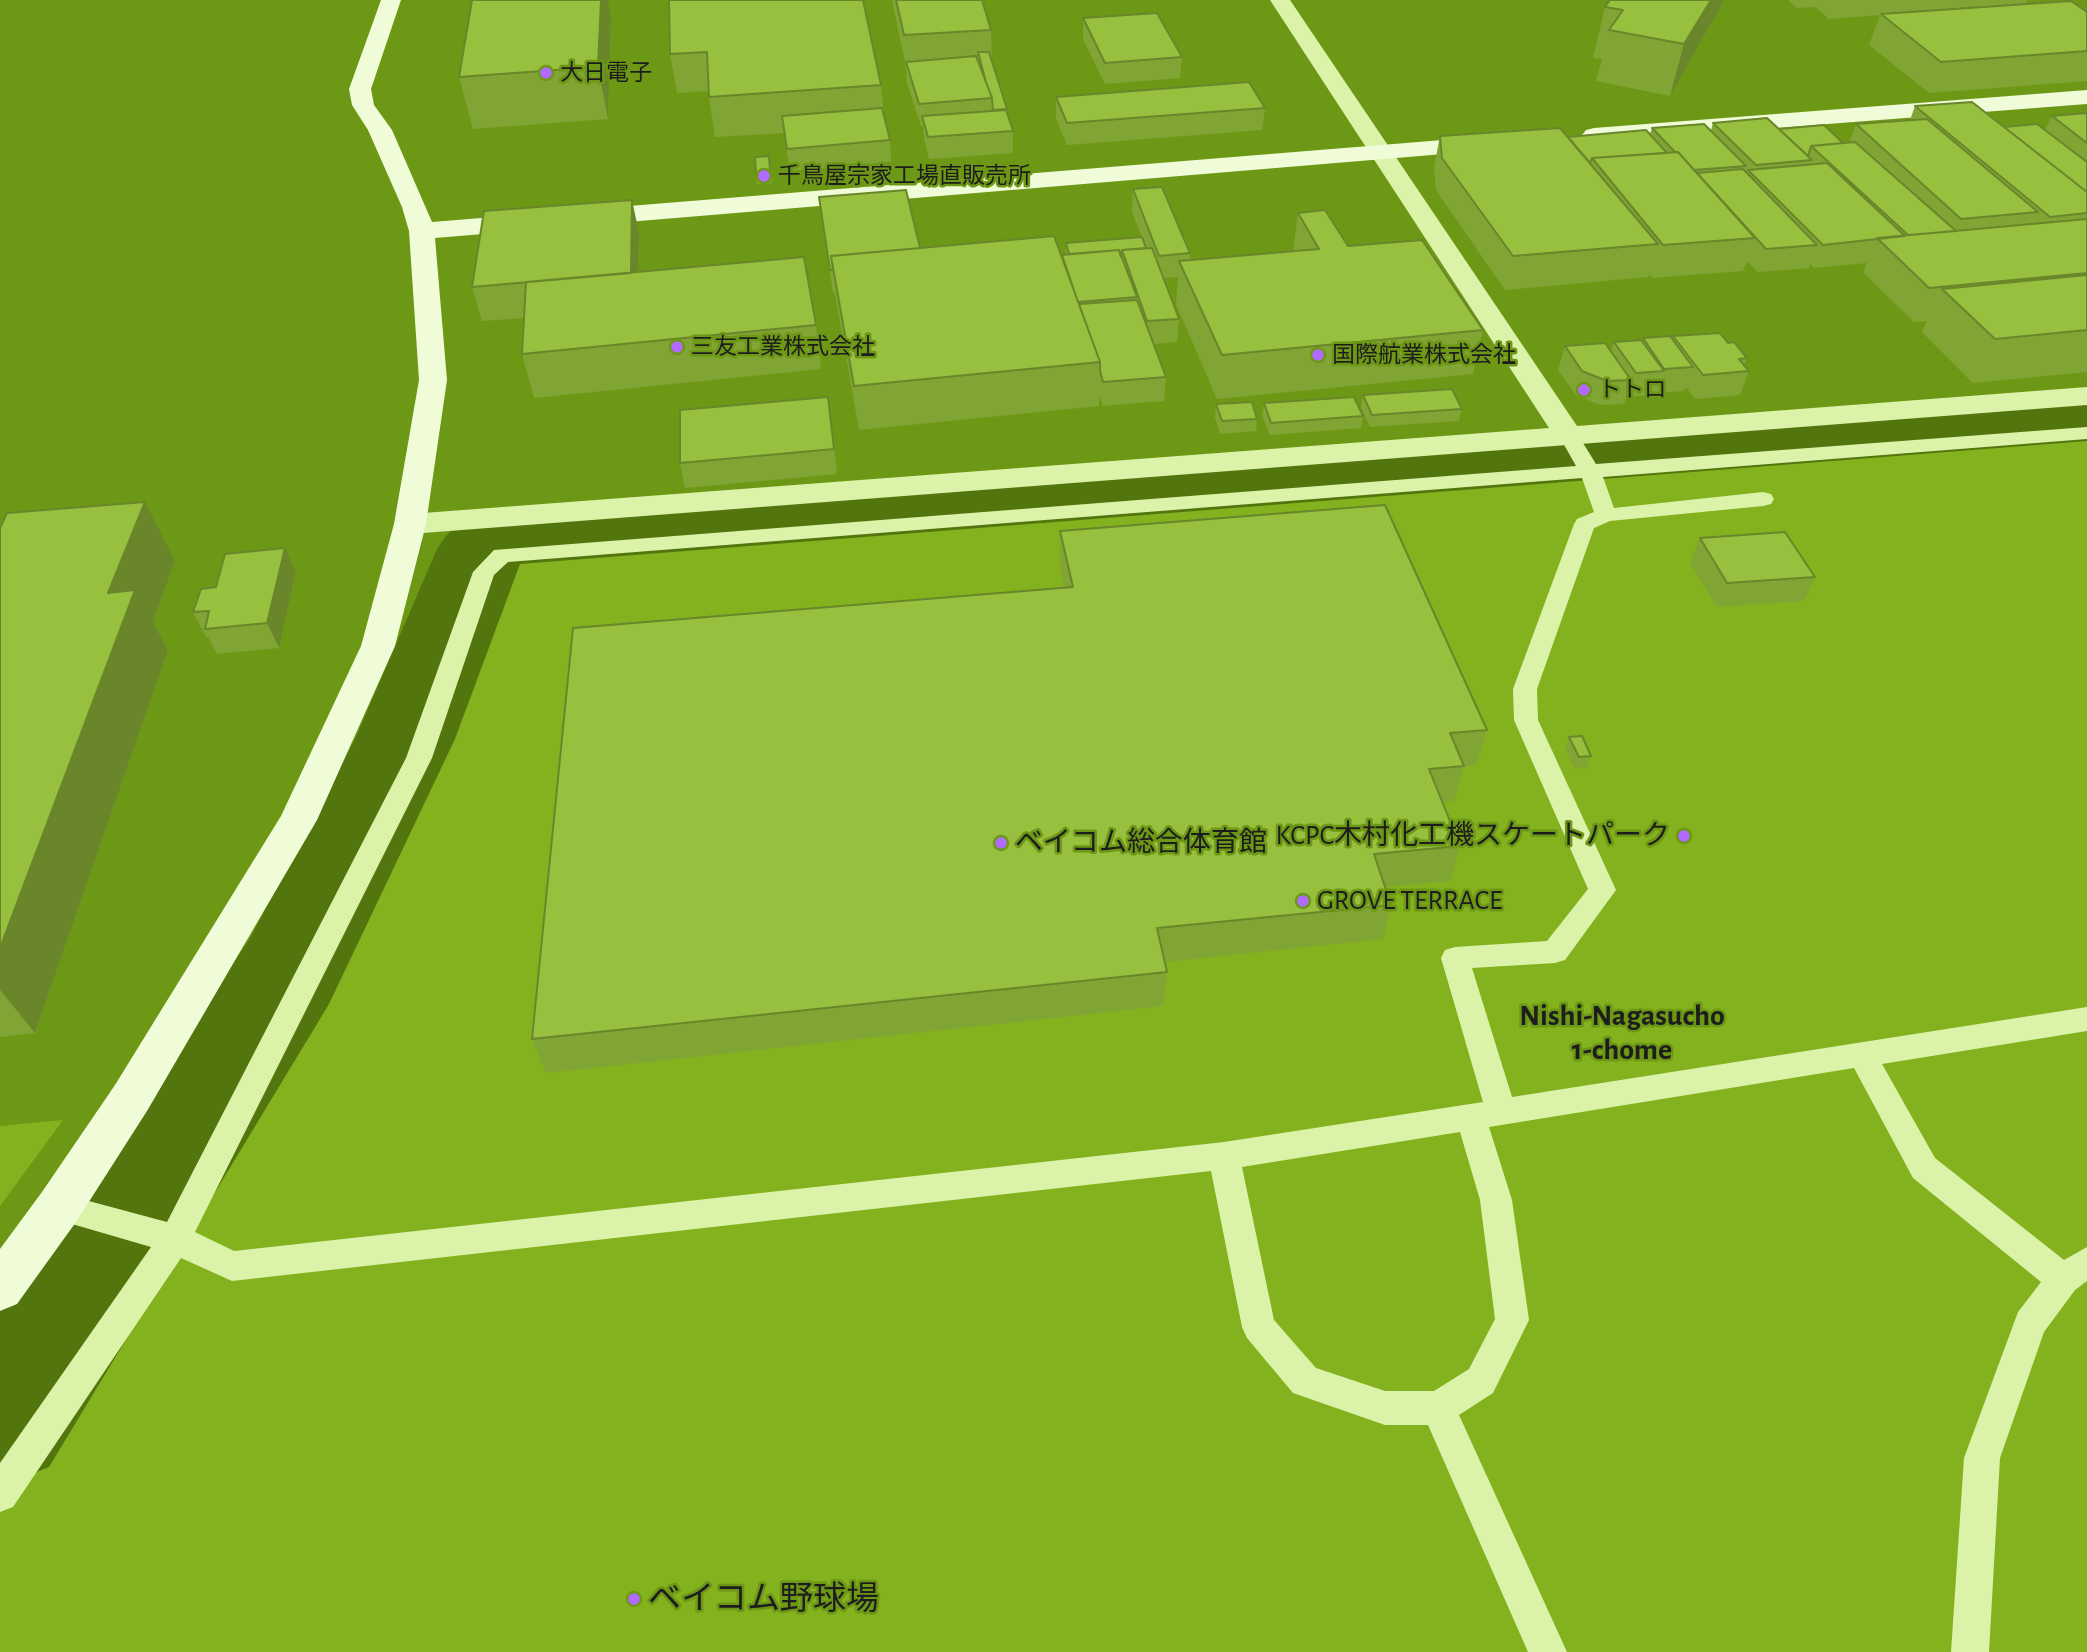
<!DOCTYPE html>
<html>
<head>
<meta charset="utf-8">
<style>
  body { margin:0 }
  canvas { display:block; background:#6d9815 }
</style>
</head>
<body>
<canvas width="2087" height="1652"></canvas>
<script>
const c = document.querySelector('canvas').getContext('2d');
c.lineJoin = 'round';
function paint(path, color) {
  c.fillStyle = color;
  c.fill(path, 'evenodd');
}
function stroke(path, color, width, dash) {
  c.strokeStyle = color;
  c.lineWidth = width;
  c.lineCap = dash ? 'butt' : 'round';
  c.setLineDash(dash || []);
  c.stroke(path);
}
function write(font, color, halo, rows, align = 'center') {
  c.font = font + ' "Alegreya Sans","Noto Sans JP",sans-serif';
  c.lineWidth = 5;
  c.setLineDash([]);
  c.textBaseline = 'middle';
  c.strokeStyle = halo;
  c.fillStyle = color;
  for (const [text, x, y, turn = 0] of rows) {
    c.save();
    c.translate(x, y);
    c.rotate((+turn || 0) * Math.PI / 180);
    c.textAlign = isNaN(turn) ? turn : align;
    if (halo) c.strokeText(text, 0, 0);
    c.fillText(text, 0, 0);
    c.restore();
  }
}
const green = new Path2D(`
  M 2087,424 L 2087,1652 L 0,1652 L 0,1370 L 56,1302 L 98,1239 L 159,1131 L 200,1080 L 248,1009 L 323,876 L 409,701 L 450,593 L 464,547 L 485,539 L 580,528 L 1073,489 L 1280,476 L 1346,477 L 1537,466 L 1735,449 Z
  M 63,1120 L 0,1206 L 0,1207 L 0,1126 Z`);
const river = new Path2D(`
  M 2087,393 L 2087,441 L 520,564 L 455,739 L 329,1004 L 49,1467 L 0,1487 L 0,1298 L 249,940 L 355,739 L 437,549 C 455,521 465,519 496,511 Z`);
const lane = new Path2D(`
  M 2087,427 L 2087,439 L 1603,477 L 1614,508 L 1763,492 L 1771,494 L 1774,499 L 1771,504 L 1763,506 L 1610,521 L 1594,528 L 1537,689 L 1538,720 L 1616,890 L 1565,960 L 1555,963 L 1472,968 L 1512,1097 L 2087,1007 L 2087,1031 L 1882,1064 L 1935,1158 L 2064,1260 L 2087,1247 L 2087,1281 L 2075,1290 L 2044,1332 L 2000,1458 L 1989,1652 L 1951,1652 L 1964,1458 L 2018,1312 L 2041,1282 L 1913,1178 L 1854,1068 L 1489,1127 L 1512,1200 L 1529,1320 L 1493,1393 L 1459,1415 L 1567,1652 L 1528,1652 L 1428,1425 L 1385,1425 L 1293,1393 L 1247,1338 L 1242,1327 L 1211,1171 L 232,1281 L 181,1258 L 13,1507 L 0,1512 L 0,1463 L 151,1247 L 48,1217 L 43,1207 L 48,1197 L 59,1193 L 167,1222 L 406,758 L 473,572 L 494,550 L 1576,466 L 1558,434 L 1561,430 L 1575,430 L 1596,464 ZM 1582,478 L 1594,512 L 1577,519 L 1574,524 L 1513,689 L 1514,720 L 1588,889 L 1547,941 L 1455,947 L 1445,950 L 1441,958 L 1483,1102 L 1224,1142 L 234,1251 L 195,1232 L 432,758 L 494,575 L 508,562 ZM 1460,1132 L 1480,1200 L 1495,1319 L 1469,1369 L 1434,1391 L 1385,1391 L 1316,1368 L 1274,1320 L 1242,1167 Z`);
const street = new Path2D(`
  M 1270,0 L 1290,0 L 1577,426 L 2087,387 L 2087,405 L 410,534 L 399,531 L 394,524 L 399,517 L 410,514 L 1549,428 Z`);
const secondary = new Path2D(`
  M 381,0 L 401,0 L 371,89 L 374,105 L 392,130 L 432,222 L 1492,136 L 1500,138 L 1504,143 L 1500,148 L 1492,150 L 435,238 L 447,380 L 426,524 L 395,646 L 317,820 L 147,1111 L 76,1222 L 17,1304 L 0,1311 L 0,1249 L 42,1192 L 115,1085 L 281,816 L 361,646 L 394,524 L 419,380 L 409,231 L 402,207 L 368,130 L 352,105 L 349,89 Z
  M 2087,90 L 2087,104 L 1594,142 L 1586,140 L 1582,135 L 1586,130 L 1594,128 Z`);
const wall = new Path2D(`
  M 669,0 L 881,85 L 884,116 L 890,140 L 891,162 L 790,171 L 784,133 L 715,137 L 708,91 L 677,93 L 670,54 Z
  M 892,0 L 982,0 L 991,30 L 992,60 L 1013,131 L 1013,153 L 929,159 L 924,138 L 923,126 L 921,126 L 907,83 L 906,66 Z
  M 1610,0 L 1723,0 L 1721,6 L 1670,96 L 1596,81 L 1602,59 L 1593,58 L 1605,7 Z
  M 1788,0 L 2027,0 L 2025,4 L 2087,12 L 2087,81 L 1929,93 L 1869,45 L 1880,15 L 1829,19 L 1815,7 L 1797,8 Z
  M 611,18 L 608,119 L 473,129 L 459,77 Z
  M 1083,18 L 1182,57 L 1180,78 L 1105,84 L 1083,39 Z
  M 1056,97 L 1265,108 L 1262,130 L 1067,145 L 1056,119 Z
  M 1915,106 L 2004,127 L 2045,130 L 2052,116 L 2087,113 L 2087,372 L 1973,383 L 1922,332 L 1927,321 L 1914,322 L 1863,272 L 1867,263 L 1814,268 L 1810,264 L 1809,268 L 1758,272 L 1747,261 L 1743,271 L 1653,278 L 1649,274 L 1648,277 L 1505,290 L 1436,190 L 1434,168 L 1440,136 L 1568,137 L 1650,134 L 1652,128 L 1711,130 L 1713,123 L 1779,129 L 1843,143 L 1849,143 L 1856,124 L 1910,120 Z
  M 771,167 L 772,183 L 757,184 L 756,173 Z
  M 1133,189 L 1190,253 L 1190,260 L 1293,251 L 1298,213 L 1348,246 L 1483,330 L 1473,374 L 1217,399 L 1176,304 L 1178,277 L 1163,278 L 1179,319 L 1177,342 L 1153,344 L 1166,377 L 1164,401 L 1103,406 L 1099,395 L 1099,406 L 859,430 L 835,293 L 833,293 L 819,197 L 920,248 L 1062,258 L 1062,255 L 1066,254 L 1066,243 L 1142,237 L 1132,212 Z
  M 639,233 L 638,272 L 816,325 L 821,369 L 534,398 L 522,354 L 524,318 L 482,321 L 472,287 Z
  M 1673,336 L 1728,343 L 1747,358 L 1744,365 L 1749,371 L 1740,395 L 1695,399 L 1686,387 L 1684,391 L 1657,393 L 1656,395 L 1628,397 L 1627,395 L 1624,404 L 1600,405 L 1576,395 L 1558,370 L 1565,346 L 1611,352 L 1614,342 L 1642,341 L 1643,338 L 1672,339 Z
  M 1363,395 L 1462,409 L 1459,421 L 1370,427 L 1361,407 Z
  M 1264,403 L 1363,416 L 1361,428 L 1270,435 L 1262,415 Z
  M 1216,404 L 1257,419 L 1256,431 L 1220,434 L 1215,417 Z
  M 834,449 L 837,474 L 685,488 L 680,463 Z
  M 0,528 L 175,561 L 153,622 L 168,650 L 35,1033 L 0,1037 Z
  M 1060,531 L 1487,730 L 1476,765 L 1463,767 L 1454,801 L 1442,802 L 1460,846 L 1450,881 L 1385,887 L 1391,905 L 1383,939 L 1164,962 L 1167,972 L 1163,1006 L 546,1073 L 532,1039 L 1064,587 L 1060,566 Z
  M 1700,538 L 1815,577 L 1804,601 L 1717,607 L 1690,563 Z
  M 296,572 L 279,648 L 217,654 L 208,637 L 206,637 L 193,612 L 216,587 Z
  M 1569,737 L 1591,756 L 1587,768 L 1575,769 L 1565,750 Z`);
const shadedWall = new Path2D(`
  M 601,0 L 608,0 L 611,18 L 608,119 L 598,67 Z
  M 1711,0 L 1723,0 L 1721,6 L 1670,96 L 1684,44 Z
  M 632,200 L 639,233 L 637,309 L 630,275 Z
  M 145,502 L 175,561 L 153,622 L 168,650 L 35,1033 L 0,990 L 0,948 L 108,593 Z
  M 285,548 L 296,572 L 279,648 L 267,623 Z`);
const building = new Path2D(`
  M 472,0 L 601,0 L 598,67 L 459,77 Z
  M 669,0 L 863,0 L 881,85 L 709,97 L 707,52 L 670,54 Z
  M 896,0 L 982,0 L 991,30 L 904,35 Z
  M 1610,0 L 1711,0 L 1684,44 L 1609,30 L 1623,10 L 1605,7 Z
  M 2071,1 L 2087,12 L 2087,51 L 1941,62 L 1881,14 Z
  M 1157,13 L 1182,57 L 1105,63 L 1083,18 Z
  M 978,52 L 989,52 L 1007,109 L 993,110 L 992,98 L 986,82 Z
  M 976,56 L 992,98 L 919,104 L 906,62 Z
  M 1249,82 L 1265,108 L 1067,123 L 1056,97 Z
  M 1972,102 L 2087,192 L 2087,213 L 2050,217 L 1915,106 Z
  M 882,108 L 890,140 L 787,149 L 782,116 Z
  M 1006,110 L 1013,131 L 928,137 L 922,116 Z
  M 2087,113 L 2087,143 L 2052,116 Z
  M 1767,118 L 1812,160 L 1756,165 L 1713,123 Z
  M 1927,119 L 2038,212 L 1961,219 L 1856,124 Z
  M 1704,124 L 1746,166 L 1694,170 L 1678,152 L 1675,152 L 1652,128 Z
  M 2037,124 L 2087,162 L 2087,192 L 2004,127 Z
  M 1824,125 L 1843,143 L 1811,146 L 1808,156 L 1779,129 Z
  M 1560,128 L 1658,244 L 1513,256 L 1442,158 L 1440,136 Z
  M 1646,130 L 1667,153 L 1592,158 L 1590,163 L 1568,137 Z
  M 1855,142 L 1956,231 L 1908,235 L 1811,146 Z
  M 1678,152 L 1755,238 L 1663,245 L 1592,158 Z
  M 769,156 L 770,172 L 756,173 L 755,157 Z
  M 1827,163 L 1905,236 L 1823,245 L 1748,170 Z
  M 1743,169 L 1817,245 L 1766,249 L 1697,173 Z
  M 1162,187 L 1190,253 L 1159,256 L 1133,189 Z
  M 906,190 L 920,248 L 831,256 L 833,270 L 830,270 L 819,197 Z
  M 632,200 L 631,273 L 472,287 L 484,211 Z
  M 1325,210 L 1348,246 L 1422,240 L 1483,330 L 1222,355 L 1179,261 L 1319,249 L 1298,213 Z
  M 2087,219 L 2087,273 L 1929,288 L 1877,238 Z
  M 1054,236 L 1100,362 L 854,386 L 831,256 Z
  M 1142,237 L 1146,248 L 1122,250 L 1121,257 L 1119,250 L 1069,254 L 1066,243 Z
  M 1152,248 L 1179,319 L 1147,321 L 1122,250 Z
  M 1119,250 L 1137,297 L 1078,302 L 1062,255 Z
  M 804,257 L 816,325 L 522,354 L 526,282 Z
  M 2087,275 L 2087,330 L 1995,339 L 1942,289 Z
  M 1137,300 L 1166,377 L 1103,382 L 1100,371 L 1100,362 L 1079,304 Z
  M 1720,333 L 1728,343 L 1734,342 L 1747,358 L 1739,359 L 1749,371 L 1703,375 L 1673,336 Z
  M 1670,336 L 1693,367 L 1664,369 L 1643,338 Z
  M 1641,340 L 1664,371 L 1636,373 L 1614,342 Z
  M 1605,343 L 1631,380 L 1607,381 L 1582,371 L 1565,346 Z
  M 1452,389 L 1462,409 L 1372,415 L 1363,395 Z
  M 828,397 L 834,449 L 680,463 L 680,410 Z
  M 1354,397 L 1363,416 L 1271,423 L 1264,403 Z
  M 1252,402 L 1257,419 L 1222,421 L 1216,404 Z
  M 145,502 L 108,593 L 135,590 L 0,948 L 0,528 L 7,513 Z
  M 1385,505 L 1487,730 L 1450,733 L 1464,766 L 1429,769 L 1460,846 L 1374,854 L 1391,905 L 1157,928 L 1167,972 L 532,1039 L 573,628 L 1073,587 L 1060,531 Z
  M 1785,532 L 1815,577 L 1727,583 L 1700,538 Z
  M 285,548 L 267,623 L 205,629 L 209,611 L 193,612 L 201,589 L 216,587 L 225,554 Z
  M 1582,736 L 1591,756 L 1579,757 L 1569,737 Z`);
const markers = [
  [546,73,7,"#b16aff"],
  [764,176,7,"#b16aff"],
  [677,347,7,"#b16aff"],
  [1318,355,7,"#b16aff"],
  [1584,390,7,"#b16aff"],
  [1684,836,7,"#b16aff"],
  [1001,843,7,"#b16aff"],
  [1303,901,7,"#b16aff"],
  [634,1599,7,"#b16aff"]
];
const farPoinames = [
  ["大日電子",560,73],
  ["千鳥屋宗家工場直販売所",778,176],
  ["三友工業株式会社",691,347],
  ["国際航業株式会社",1332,355],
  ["トトロ",1598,390]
];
const poiNames = [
  ["KCPC木村化工機スケートパーク",1670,836,"right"],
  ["ベイコム総合体育館",1015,843],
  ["GROVE TERRACE",1317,901]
];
const neighbourhoodNames = [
  ["Nishi-Nagasucho",1622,1016],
  ["1-chome",1622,1050]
];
const nearPoinames = [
  ["ベイコム野球場",648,1599]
];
paint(green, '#83b21e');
paint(river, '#52750e');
paint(lane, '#dbf2a9');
paint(street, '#dbf2a9');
paint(secondary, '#f0fcd7');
paint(wall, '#81a535');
paint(shadedWall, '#69862b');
paint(building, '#96c03e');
stroke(building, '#69862b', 2);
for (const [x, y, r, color] of markers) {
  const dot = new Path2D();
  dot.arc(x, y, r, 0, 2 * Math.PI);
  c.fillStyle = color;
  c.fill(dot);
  stroke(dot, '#6d9815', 2.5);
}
write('23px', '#1d1d1d', '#6d9815', farPoinames, 'left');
write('28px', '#1d1d1d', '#6d9815', poiNames, 'left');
write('bold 30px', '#1d1d1d', '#6d9815', neighbourhoodNames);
write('33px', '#1d1d1d', '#6d9815', nearPoinames, 'left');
</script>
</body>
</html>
